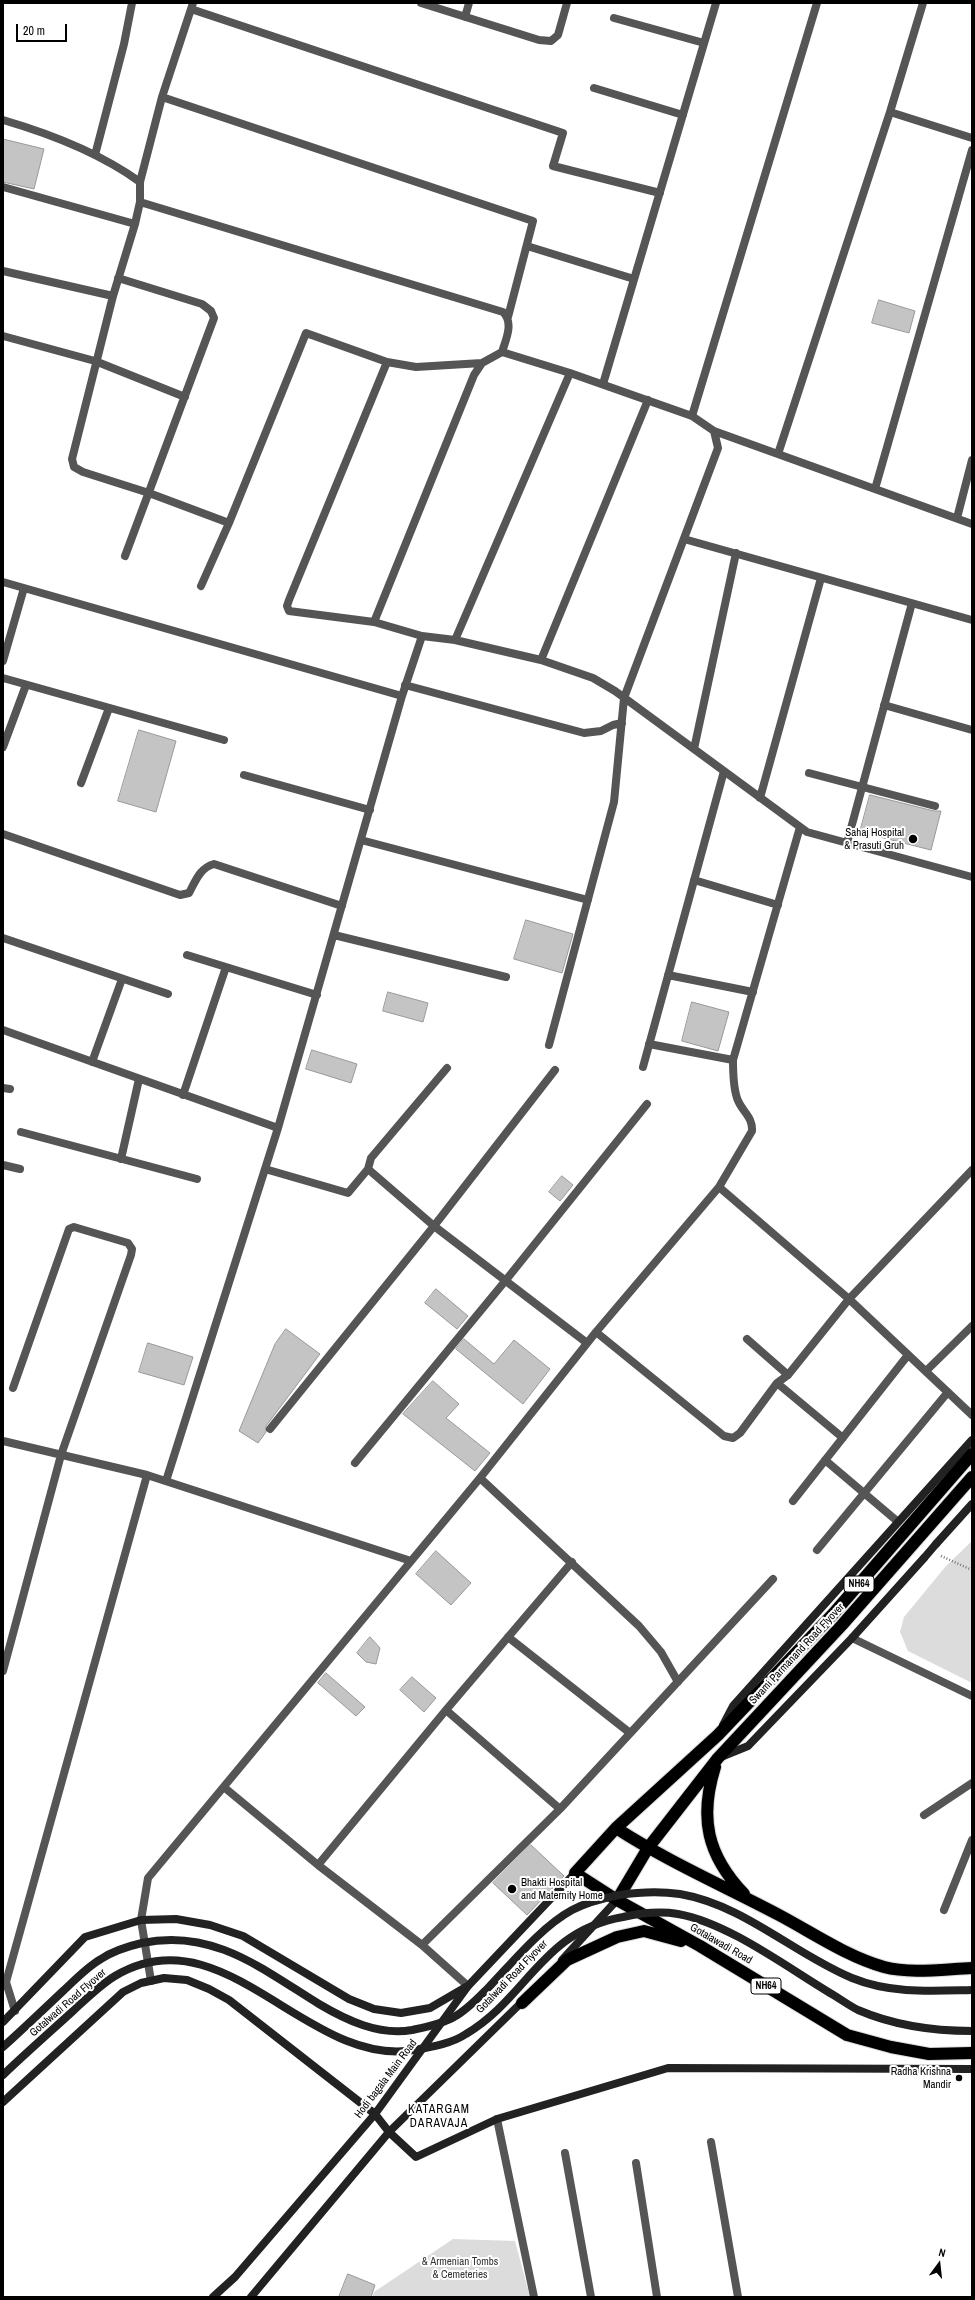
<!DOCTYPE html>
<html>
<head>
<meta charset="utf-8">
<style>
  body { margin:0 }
  #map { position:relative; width:975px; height:2300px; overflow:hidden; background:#fff; font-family:"Archivo Narrow",sans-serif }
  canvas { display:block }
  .frame { position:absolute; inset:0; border:4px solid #000; pointer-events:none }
  .north { position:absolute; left:919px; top:2244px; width:40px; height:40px; -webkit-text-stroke:3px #fff; paint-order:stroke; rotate:15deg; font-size:11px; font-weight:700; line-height:16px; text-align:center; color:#000 }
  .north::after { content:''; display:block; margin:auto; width:14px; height:18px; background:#000; clip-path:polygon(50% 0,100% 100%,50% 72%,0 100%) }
  .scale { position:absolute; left:16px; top:24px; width:51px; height:18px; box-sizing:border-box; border:2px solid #000; border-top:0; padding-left:5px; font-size:12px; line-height:14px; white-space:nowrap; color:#000; -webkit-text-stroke:3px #fff; paint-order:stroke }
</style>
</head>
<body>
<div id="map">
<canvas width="975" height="2300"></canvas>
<div class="frame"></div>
<div class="north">N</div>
<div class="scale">20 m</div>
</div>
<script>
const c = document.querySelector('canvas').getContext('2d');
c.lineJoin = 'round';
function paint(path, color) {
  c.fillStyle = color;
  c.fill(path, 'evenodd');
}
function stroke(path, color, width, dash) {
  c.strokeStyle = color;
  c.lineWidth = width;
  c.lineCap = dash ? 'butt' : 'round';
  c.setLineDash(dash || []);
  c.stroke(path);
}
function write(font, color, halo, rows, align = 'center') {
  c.font = font + ' "Archivo Narrow",sans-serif';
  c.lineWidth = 4;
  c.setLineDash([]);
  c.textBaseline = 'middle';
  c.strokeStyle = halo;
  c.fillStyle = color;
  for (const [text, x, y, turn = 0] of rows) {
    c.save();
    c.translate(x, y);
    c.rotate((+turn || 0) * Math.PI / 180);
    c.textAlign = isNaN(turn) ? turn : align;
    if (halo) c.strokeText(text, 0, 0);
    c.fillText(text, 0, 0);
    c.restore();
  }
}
const green = new Path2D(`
  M 972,1541 L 972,1683 L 908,1651 L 900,1632 L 904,1617 L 946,1566 Z
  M 453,2239 L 515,2241 L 530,2297 L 372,2297 L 374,2292 Z`);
const building = new Path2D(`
  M 3,139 L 44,149 L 34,189 L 3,182 Z
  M 879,300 L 915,311 L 909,333 L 872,323 Z
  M 139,730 L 176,741 L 156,812 L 118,801 Z
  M 870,795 L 934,811 L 941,811 L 931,850 L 860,832 Z
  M 526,920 L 573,934 L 562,973 L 514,959 Z
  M 388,992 L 428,1003 L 423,1022 L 383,1011 Z
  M 692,1002 L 729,1012 L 718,1051 L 682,1041 Z
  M 312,1050 L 357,1064 L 351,1083 L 306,1069 Z
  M 562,1176 L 573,1185 L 560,1201 L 549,1192 Z
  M 436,1289 L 468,1316 L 457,1329 L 425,1303 Z
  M 286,1329 L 320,1354 L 266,1426 L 266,1432 L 258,1443 L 239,1431 L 275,1344 Z
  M 464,1339 L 494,1364 L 514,1340 L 550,1369 L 523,1404 L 456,1349 Z
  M 148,1343 L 193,1357 L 184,1385 L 139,1372 Z
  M 433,1381 L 459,1404 L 446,1418 L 490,1453 L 475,1471 L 403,1414 Z
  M 436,1551 L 471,1583 L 451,1605 L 416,1574 Z
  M 370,1637 L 380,1648 L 376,1664 L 366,1662 L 357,1653 Z
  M 326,1673 L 365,1707 L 356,1716 L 318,1683 Z
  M 412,1677 L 436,1698 L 424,1712 L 400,1690 Z
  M 531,1845 L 564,1876 L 527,1915 L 493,1883 Z
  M 348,2274 L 375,2285 L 371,2297 L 339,2297 Z`);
const path = new Path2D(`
  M 941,1556 L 972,1570`);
const street = new Path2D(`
  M 193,3 L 162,97 L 140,182 L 140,202 L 135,224 L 113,296 L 72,459 L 74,467 L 83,472 L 149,493 L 229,523
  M 421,3 L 539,40 L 551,41 L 558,35 L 567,3
  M 191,9 L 563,133 L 553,166 L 660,193
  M 465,17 L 469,3
  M 614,18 L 704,43
  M 594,88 L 683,115
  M 162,97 L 533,221 L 508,317
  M 890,112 L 972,138
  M 3,120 C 51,134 100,153 140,182
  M 95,155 L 124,44 L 132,3
  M 3,187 L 135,224
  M 140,202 L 503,312 C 514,323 506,339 502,352
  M 527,246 L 634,279
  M 3,271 L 113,296
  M 118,278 L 202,304 L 211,311 L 214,318 L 125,556
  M 3,336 L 95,361 L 185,397
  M 387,362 L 289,600 L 287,606 L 289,611 L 374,622 L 422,636 L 455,640 L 541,660 L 593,678 L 615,691 L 807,832 L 972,877
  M 603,384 L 716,3
  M 692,416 L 817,3
  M 714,431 L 972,524
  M 778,454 L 890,112 L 923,3
  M 875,489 L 972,150
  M 957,518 L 972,460
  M 684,539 L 972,620
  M 3,582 L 402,696
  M 201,586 L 229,523 L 306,333 L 387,362 L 416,367 L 482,363
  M 374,622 L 474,375 L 482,363 L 502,352 L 570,373 L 692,416 L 714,431 L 718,448 L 624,698 L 614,802 L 549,1045
  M 455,640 L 570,373
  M 541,660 L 648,400
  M 3,661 L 24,588
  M 3,678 L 224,740
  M 405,685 L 584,733 L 601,731 L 613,725 L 622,723
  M 884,705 L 972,730
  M 3,747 L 26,685
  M 694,749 L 736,553
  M 809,773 L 935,806
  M 244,775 L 370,810
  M 81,783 L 109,708
  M 760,798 L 821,578
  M 3,834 L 180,895 L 189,893 C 196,880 200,868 214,864 L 342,906
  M 361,840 L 588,900
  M 847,843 L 912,603
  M 694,880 L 778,905
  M 334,935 L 506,977
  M 3,938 L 168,994
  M 187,955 L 317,995
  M 668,975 L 753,992
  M 3,1030 L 278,1128
  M 649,1044 L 733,1060
  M 92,1062 L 122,979
  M 643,1067 L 724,771
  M 447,1068 L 371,1158 L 368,1169 L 434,1226 L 587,1343
  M 3,1088 L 10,1089
  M 183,1095 L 226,967
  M 21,1132 L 197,1179
  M 121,1159 L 139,1079
  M 3,1165 L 20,1169
  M 265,1169 L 348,1193 L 368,1169
  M 719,1187 L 752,1131 C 753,1116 741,1111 737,1098 C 733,1086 733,1072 733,1060 L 800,827
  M 596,1332 L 724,1436 L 733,1438 L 740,1433 L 777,1383 L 788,1375 L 849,1299 L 972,1170
  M 747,1339 L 788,1375
  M 926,1371 L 972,1326
  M 777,1383 L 843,1438
  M 270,1429 L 434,1226 L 555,1070
  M 3,1441 L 147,1475 L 411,1561
  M 825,1460 L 897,1521
  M 355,1463 L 506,1280 L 647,1104
  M 480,1478 L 639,1626 L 661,1652 L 678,1682
  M 166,1481 L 278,1128 L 402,696 L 422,636
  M 793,1501 L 908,1355
  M 817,1550 L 948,1392
  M 508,1637 L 630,1733
  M 852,1638 L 972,1696
  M 3,1671 L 61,1455 L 131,1255 L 132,1249 L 128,1243 L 74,1227 L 69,1229 L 13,1388
  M 446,1710 L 560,1809
  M 225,1788 L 318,1865 L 422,1945 L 468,1986
  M 924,1815 L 972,1783
  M 318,1865 L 446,1710 L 572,1562
  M 944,1910 L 972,1840
  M 422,1945 L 560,1809 L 773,1579
  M 151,1981 L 141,1920 L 148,1878 L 480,1478 L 596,1332 L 719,1187 L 849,1299 L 972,1415
  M 15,2011 L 6,1982 L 147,1475
  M 497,2119 L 534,2297
  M 711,2142 L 738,2297
  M 565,2153 L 591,2297
  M 636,2163 L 657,2297`);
const secondary = new Path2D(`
  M 936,1544 L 972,1504
  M 723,1725 L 733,1706 L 972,1440
  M 721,1757 L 748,1746 L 852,1638 L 924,1558
  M 562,1960 L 617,1900
  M 3,2022 L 85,1937 L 141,1920 L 176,1919 L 210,1925 L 243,1936 L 349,1999 L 374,2009 L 401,2013 L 430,2008 L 466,1987
  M 3,2102 L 123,1992 L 141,1983 L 164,1978 L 187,1980 L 209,1989 L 229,2000 L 375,2114 L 389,2132 L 416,2157 L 497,2119 L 668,2068 L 972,2069
  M 213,2297 L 235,2277 L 375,2114 L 468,1986 L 575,1873
  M 251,2297 L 389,2132 L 525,1999`);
const highway = new Path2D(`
  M 972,1454 L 833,1614 L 718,1735 L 616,1828 L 575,1873 L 617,1900 L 700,1946 L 847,2035 L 891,2047 L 929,2054 L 972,2053
  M 715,1767 C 699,1818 707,1855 744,1894
  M 616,1828 C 667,1861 724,1886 779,1915 C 813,1933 846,1956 884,1967 C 910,1974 945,1969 972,1968
  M 617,1900 L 648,1848 L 718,1758 L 842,1625 L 972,1477
  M 522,2003 L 567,1960 L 617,1937 L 644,1931 L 681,1941`);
const secondaryBridge = new Path2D(`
  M 924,1558 L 936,1544
  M 3,2047 C 23,2029 43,2010 63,1991 C 75,1980 87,1967 101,1959 C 113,1951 129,1946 142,1943 C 213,1928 262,1969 319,2004 C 346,2020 379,2036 412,2030 C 426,2027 442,2024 454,2017 C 467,2010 477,1999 488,1988 C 512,1963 541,1927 572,1910 C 587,1902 604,1898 619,1895 C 639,1892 660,1891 680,1894 C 744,1905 794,1954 852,1978 C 891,1994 932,1991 972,1990
  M 3,2075 C 26,2053 50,2032 73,2011 C 86,1999 100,1985 115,1976 C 224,1911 307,2068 414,2050 C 431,2047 451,2044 466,2034 C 528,1997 542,1931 623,1917 C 641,1913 659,1911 678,1914 C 728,1923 785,1966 830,1993 C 839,1998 848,2005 858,2010 C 893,2025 934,2031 972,2031`);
const markers = [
  [913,839,5,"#000"],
  [512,1889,5,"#000"],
  [959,2078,4,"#000"]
];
const shields = [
  [859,1584,30],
  [766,1986,30]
];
const shieldNames = [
  ["NH64",859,1584],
  ["NH64",766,1986]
];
const poiNames = [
  ["Sahaj Hospital",904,833],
  ["& Prasuti Gruh",904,846],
  ["Bhakti Hospital",521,1883,"left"],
  ["and Maternity Home",521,1896,"left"],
  ["Radha Krishna",951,2072],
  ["Mandir",951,2085]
];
const streetNames = [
  ["Swami Parmanand Road Flyover",797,1654,-47],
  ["Gotalawadi Road",721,1944,30],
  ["Gotalwadi Road Flyover",512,1977,-46],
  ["Gotalwadi Road Flyover",68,2003,-41],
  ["Hodi bagala Main Road",386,2079,-53]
];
const parkNames = [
  ["& Armenian Tombs",460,2262],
  ["& Cemeteries",460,2275]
];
const neighbourhoodNames = [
  ["KATARGAM",439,2110],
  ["DARAVAJA",439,2124]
];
paint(green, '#dcdcdc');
paint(building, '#c4c4c4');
stroke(building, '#999', 1);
stroke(highway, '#dbdbdb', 14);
stroke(path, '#777', 2.5, [1, 2]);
stroke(street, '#555', 8);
stroke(secondary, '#222', 8);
stroke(highway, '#000', 12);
stroke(secondaryBridge, '#222', 8);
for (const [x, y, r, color] of markers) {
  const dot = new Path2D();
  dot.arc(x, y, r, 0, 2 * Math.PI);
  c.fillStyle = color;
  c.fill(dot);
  stroke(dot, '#fff', 1.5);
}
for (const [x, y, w] of shields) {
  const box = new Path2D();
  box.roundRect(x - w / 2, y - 8, w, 16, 3);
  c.fillStyle = '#fff';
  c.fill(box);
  stroke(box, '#000', 1);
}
write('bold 10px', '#000', null, shieldNames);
write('11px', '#000', '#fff', poiNames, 'right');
write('11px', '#000', '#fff', streetNames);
write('11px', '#333', '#fff', parkNames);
c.letterSpacing = '1px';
write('12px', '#000', '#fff', neighbourhoodNames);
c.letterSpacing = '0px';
</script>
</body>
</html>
